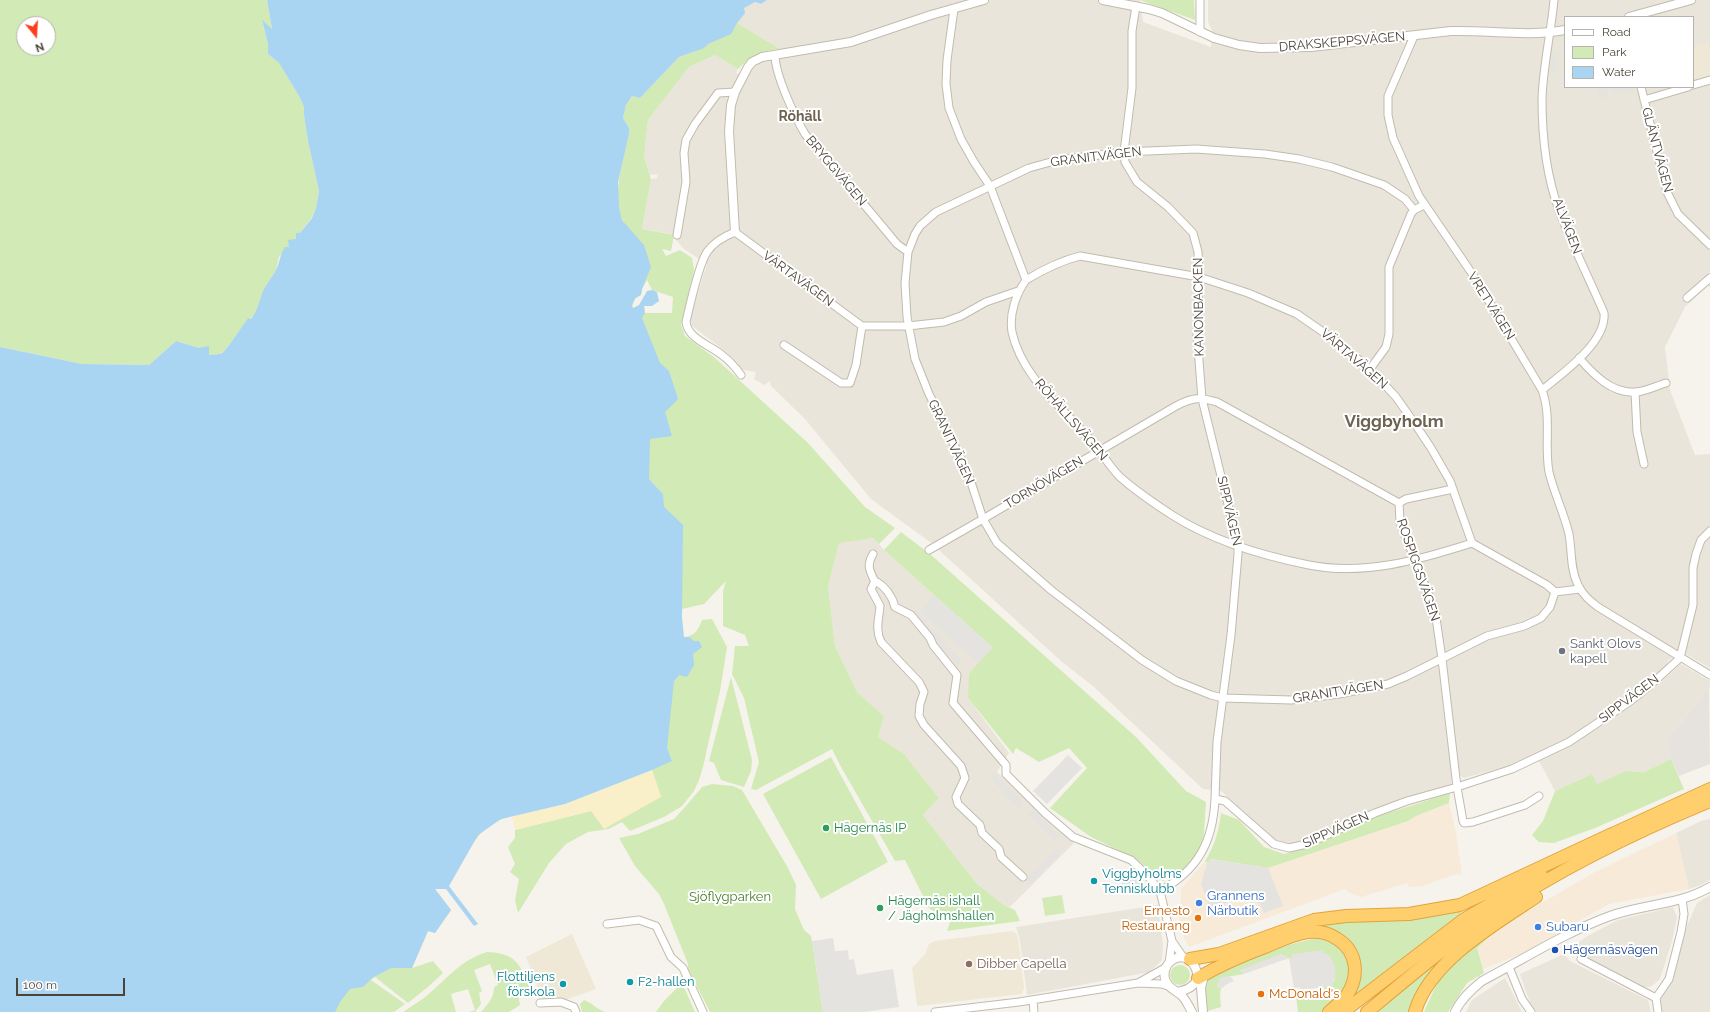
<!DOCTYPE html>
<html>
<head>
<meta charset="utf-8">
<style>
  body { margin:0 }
  #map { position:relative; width:1710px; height:1012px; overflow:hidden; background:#f6f3ec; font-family:Raleway,sans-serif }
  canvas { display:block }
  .legend { position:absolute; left:1564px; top:16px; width:130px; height:72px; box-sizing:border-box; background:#fff; border:1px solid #b7b4b0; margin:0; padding:5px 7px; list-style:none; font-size:12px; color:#4b4439 }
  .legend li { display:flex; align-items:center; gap:8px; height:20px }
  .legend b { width:20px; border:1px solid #b7b4b0 }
  .north { position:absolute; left:16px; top:16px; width:40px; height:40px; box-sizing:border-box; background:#fff; border:1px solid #b7b4b0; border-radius:50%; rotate:162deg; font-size:11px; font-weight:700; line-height:16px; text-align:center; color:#4b4439 }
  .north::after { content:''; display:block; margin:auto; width:14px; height:18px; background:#fc3f1d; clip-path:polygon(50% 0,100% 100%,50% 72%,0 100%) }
  .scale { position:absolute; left:16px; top:978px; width:109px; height:18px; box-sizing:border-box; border:2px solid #4b4439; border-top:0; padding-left:5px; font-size:12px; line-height:14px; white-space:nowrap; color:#4b4439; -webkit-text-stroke:3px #fff; paint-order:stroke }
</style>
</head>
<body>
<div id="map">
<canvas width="1710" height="1012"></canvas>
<ul class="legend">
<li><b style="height:5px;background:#fff"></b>Road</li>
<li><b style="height:11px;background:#d2eab5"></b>Park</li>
<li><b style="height:11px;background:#a9d4f2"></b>Water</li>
</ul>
<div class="north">N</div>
<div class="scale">100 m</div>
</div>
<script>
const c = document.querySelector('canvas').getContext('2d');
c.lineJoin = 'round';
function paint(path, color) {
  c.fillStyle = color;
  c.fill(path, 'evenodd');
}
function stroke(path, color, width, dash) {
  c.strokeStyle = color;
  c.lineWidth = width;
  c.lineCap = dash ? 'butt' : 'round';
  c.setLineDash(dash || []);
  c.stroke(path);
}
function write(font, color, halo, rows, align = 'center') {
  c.font = font + ' Raleway,sans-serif';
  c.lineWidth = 4;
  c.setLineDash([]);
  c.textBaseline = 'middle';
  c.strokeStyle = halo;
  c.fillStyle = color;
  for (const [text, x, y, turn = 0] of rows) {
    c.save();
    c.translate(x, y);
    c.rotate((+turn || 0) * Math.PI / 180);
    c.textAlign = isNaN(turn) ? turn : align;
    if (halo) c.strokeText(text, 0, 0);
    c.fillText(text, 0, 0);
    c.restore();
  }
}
const residential = new Path2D(`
  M 767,0 L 1140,0 L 1143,22 L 1211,47 L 1212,30 L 1208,22 L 1208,0 L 1710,0 L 1710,287 L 1708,286 L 1685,307 L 1665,347 L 1670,390 L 1695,455 L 1710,454 L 1710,668 L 1681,651 L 1668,661 L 1666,667 L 1636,693 L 1581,731 L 1544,751 L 1519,763 L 1464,778 L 1461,776 L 1451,779 L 1452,784 L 1381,808 L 1314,837 L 1290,845 L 1276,840 L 1221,791 L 1203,789 L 1094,687 L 1061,661 L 930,542 L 871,499 L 805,419 L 771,386 L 770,381 L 764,385 L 754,379 L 756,372 L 738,369 L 738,363 L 726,352 L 691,325 L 690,317 L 707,264 L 684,249 L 671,234 L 642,229 L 651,179 L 657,178 L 658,174 L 650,175 L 644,157 L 648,120 L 689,67 L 715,55 L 738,69 L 736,73 L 746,76 L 753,68 L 764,61 L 766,62 L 780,49 L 737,23 L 740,18 L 744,8 L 755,2 L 761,4 ZM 1565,17 L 1693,17 L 1693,87 L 1565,87 Z
  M 874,538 L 884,550 L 993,648 L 968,698 L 1009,753 L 997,772 L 1074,843 L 1010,907 L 1004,905 L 977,884 L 923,815 L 939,798 L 904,754 L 878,737 L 884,716 L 857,692 L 835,646 L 828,586 L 839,542 Z
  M 1681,664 L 1710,681 L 1710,688 L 1666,741 L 1671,759 L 1644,772 L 1626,771 L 1597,785 L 1592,774 L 1555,791 L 1539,761 L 1572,744 L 1605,724 L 1649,693 Z
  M 1710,819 L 1710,880 L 1701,885 L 1689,889 L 1676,833 L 1701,821 Z
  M 1710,895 L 1710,1012 L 1662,1012 L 1660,987 L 1697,903 Z
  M 1158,905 L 1163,946 L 1162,960 L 1150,972 L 1027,995 L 1020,941 L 1016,927 Z
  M 1673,907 L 1677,917 L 1672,941 L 1660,979 L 1652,986 L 1644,988 L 1587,959 L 1571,948 L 1586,937 L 1618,920 Z
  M 1564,954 L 1570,961 L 1648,1000 L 1651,1012 L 1533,1012 L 1520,974 Z
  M 1505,978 L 1522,1012 L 1466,1012 L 1472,1000 Z`);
const commercial = new Path2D(`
  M 1449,803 L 1456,833 L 1462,875 L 1456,874 L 1423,886 L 1409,887 L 1407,883 L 1361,897 L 1348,892 L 1345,889 L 1189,947 L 1183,935 L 1177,907 L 1181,905 L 1181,889 L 1205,861 L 1207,863 L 1268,868 L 1408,821 L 1416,816 Z
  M 1676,833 L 1689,889 L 1609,904 L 1521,954 L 1483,969 L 1477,948 L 1500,927 L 1597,871 Z`);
const industrial = new Path2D(`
  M 1709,689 L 1710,764 L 1679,776 L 1671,759 L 1666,741 Z`);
const education = new Path2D(`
  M 1708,42 L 1710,49 L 1710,75 L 1693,81 L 1693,47 Z
  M 1012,931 L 1016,933 L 1019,943 L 1022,969 L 1024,988 L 1022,994 L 917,1006 L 912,968 L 925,954 L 929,944 L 935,941 Z
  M 572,934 L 596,989 L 565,1000 L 543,1000 L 526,957 Z`);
const green = new Path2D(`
  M 0,0 L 267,0 L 272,30 L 262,21 L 268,44 L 268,54 L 279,63 L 299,96 L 304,107 L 304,115 L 308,141 L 319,191 L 316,208 L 312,217 L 300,233 L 296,233 L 296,239 L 279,257 L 276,270 L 262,294 L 261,303 L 251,319 L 248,318 C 243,325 227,351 221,353 C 218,355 212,354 209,355 L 199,348 L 176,341 L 149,365 L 82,364 L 0,347 ZM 24,24 L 48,24 L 48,48 L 24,48 Z
  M 1140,0 L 1194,0 L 1195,20 Z
  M 755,2 L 744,8 L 745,13 L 737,23 L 780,49 C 762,50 750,56 738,69 L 715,55 L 689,67 L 648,120 L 644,157 L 651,179 L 642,229 L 674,235 L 671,251 L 662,249 L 666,256 L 680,250 L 692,258 L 694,270 L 681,325 L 685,336 L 715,358 L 808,443 L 865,507 L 895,528 L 879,544 L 873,538 L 839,543 L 828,586 L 835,646 L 857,692 L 884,716 L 878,737 L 904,754 L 939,798 L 923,815 L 977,884 L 1004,905 L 1015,910 L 1020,921 L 947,931 L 950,922 L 929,908 L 905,860 L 895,861 L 841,767 L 832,749 L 756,790 L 751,789 L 759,762 L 744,698 L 732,674 L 735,646 L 749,646 L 745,635 L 723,626 L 723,591 L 726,581 L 704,604 L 682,609 L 661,604 L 663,494 L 649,479 L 649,455 L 628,386 L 644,306 L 645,313 L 672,313 L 673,297 L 652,290 L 647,280 L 642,289 L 641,295 L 635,299 L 630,312 L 642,243 C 636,236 626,228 622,219 C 611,197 624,157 629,134 L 629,128 L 623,118 L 626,105 L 632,96 L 640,98 L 679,57 L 693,52 L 725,14 Z
  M 901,532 L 930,554 L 1136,737 L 1186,791 L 1206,802 L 1203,847 L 1182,873 L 1163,881 L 1135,858 L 1091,837 L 1050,808 L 1087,768 L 1069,748 L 1039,762 L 1016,748 L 1013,754 L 968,698 L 969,674 L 992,647 L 884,550 Z
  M 712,619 L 727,647 L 720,691 L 703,767 L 699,780 L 694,791 L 682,806 L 664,817 L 630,831 L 622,822 L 609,829 L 588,832 L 566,844 L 549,863 L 518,913 L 515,900 L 519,879 L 510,872 L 515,864 L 508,847 L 515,838 L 515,830 L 591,811 L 661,797 L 652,770 L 672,760 L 655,734 L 684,637 C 694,637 699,629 702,620 Z
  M 731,677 L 752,760 L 751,771 L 744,787 L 721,780 L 714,763 L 709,761 Z
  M 831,757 L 888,862 L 821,899 L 763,794 Z
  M 1671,759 L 1684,789 L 1595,828 L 1554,843 L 1539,842 L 1532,835 L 1543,821 L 1555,791 L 1592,774 L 1597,784 L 1626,771 L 1644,772 Z
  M 712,784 L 733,786 L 742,790 L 788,868 L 796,885 L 795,909 L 804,930 L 811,936 L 812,941 L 823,1012 L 710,1012 L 688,969 L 688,964 L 664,904 L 659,894 L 635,866 L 619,838 L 638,834 L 674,819 L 686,806 L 702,787 Z
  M 1450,793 L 1449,803 L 1416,816 L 1408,821 L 1268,868 L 1211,859 L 1207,863 L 1205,861 C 1214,847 1219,831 1221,813 L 1239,820 L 1264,847 L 1284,854 L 1308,847 L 1376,817 Z
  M 512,816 C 471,826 468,860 446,889 L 435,889 L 451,910 L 435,933 L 428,931 L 412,968 L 433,961 L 443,973 L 429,986 L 408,1003 L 375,977 L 371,980 L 405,1004 L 394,1012 L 295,1012 L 414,839 Z
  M 1062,895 L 1065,913 L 1045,916 L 1042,898 Z
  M 1467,908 L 1349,999 C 1353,992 1359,985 1361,977 C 1365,959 1354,938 1337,931 C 1326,926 1310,929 1297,929 L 1321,923 Z
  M 1500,927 L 1477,948 L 1484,973 L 1467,983 L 1448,1012 L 1424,1012 C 1431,997 1437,980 1448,968 C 1462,951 1482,939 1500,927 Z
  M 1312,939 C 1318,939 1326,939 1331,941 C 1346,947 1355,968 1346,983 C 1340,994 1331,1003 1322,1012 L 1298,1012 L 1296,996 L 1325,993 L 1324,987 L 1335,980 C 1336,969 1334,962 1327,954 L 1292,954 L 1293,957 L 1291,958 L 1240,970 L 1244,974 L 1221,978 L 1217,985 L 1221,989 L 1220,994 L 1221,1007 L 1208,1011 L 1204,991 L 1207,978 C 1239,960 1276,947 1312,939 Z
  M 487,952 C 514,953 520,962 529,987 L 518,995 L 520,1005 L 509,1012 L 481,1012 C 488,1004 494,998 494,987 L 498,985 L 490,964 L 474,970 L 482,991 L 479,993 L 481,1004 L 475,1012 L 469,1012 L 475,1010 L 468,989 L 451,994 L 456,1012 L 403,1012 C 410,1007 417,1003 424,998 C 445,981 460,960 487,952 Z
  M 1448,955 L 1411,1012 L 1375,1012 Z
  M1170 975a10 10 0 1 1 20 0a10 10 0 1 1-20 0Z
  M 682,983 L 695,1012 L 656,1012 L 664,1001 Z
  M 584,1000 C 592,1003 597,1009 605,1012 L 582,1012 L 580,1004 Z`);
const sand = new Path2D(`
  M 652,770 L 661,797 L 604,829 L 591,811 L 515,830 L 512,816 L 565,804 Z`);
const parking = new Path2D(`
  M 1552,54 L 1557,54 L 1556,73 L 1550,73 Z
  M 1598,87 L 1633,87 L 1634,91 L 1612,93 L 1612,89 L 1608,89 L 1608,96 L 1599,99 L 1597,93 Z
  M 934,595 L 993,648 L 978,663 L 920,611 Z
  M 917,611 L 927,621 L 926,623 L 946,642 L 944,644 L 962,661 L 958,665 L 940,648 L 942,646 L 923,627 L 924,625 L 914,615 Z
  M 1068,755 L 1082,768 L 1047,804 L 1033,791 Z
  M 993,772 L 1023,803 L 1019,808 L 1002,793 L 1004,791 L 989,777 Z
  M 1033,810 L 1060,836 L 1055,841 L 1028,815 Z
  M 1057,848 L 1061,852 L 1031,884 L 1026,879 Z
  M 1211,859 L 1268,868 L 1283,906 L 1264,913 L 1255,894 L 1210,908 L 1201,884 L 1207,863 Z
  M 1127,871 L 1138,878 L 1147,889 L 1123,892 L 1121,885 Z
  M 833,938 L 835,951 L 848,950 L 849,960 L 854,959 L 857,975 L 893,969 L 899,1007 L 864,1012 L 823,1012 L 812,941 Z
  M 1323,950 L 1324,954 L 1327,954 L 1332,961 L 1335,967 L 1335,980 L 1332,981 L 1333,986 L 1300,990 L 1299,987 L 1294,989 L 1289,958 L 1244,974 L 1240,970 L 1281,954 L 1290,958 L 1292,957 L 1292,954 Z
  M 1230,976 L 1234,981 L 1227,984 L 1221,989 L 1217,985 L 1220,978 Z`);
const water = new Path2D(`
  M 267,0 L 767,0 L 761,4 L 755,2 L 744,8 L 745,13 L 737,23 L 731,34 L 708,44 L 704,48 L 679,57 L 640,98 L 632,96 L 626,105 L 623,118 L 629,128 L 629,134 L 618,182 L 619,208 L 622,220 L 644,245 L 651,267 L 642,289 L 641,295 L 635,298 L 632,305 L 633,308 L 639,305 L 647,291 L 652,290 L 657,292 L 659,301 L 652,306 L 644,306 L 645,313 L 642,318 L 660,363 L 669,371 L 678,399 L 665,412 L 672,436 L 650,439 L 649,479 L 663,494 L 664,507 L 683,525 L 682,617 L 684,637 L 689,637 L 694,641 L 699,641 L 702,647 L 693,654 L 694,665 L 687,677 L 679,675 L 674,681 L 667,748 L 672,761 L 652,770 L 565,804 L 501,819 L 478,835 L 449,886 L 478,924 L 474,926 L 446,889 L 435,889 L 451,910 L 435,933 L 428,931 L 412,968 L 391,968 L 372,978 L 363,987 L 350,989 L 340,1002 L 335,1012 L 0,1012 L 0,347 L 82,364 L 149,365 L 176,341 L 199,348 L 209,346 L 209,355 C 212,354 218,355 222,353 C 227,350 243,325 248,318 L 251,319 C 257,311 259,303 262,294 C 265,285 272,278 276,270 C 280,262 280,254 285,247 L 289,247 L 288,240 L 296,239 L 296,233 L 300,233 L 312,218 L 316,208 L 319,191 L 308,141 L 304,115 L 304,107 L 299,96 L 279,63 L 268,54 L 268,44 L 262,20 L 272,29 Z`);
const minor = new Path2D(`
  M 1136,6 L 1132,31 L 1132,88 L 1124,152 L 1125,162 L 1137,182 L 1168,207 L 1193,233 L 1198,252 L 1199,277 L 1197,335 L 1202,399 L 1238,545 L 1238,554 L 1231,635 L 1217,742 L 1215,799 L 1225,801 L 1274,844 L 1289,848 L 1307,844 L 1375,813 L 1407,801 L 1457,787 L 1512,769 L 1569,742 L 1629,702 L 1646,689 L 1680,658 L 1693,605 L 1693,568 L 1696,554 L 1701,540 L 1710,531
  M 954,9 L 947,60 L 946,84 L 949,108 L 961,139 L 974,162 L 990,186 L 1026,280 C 1016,294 1009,314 1012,332 C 1023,382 1070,412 1099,450 C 1106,460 1112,469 1120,477 C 1136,491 1155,504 1172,515 C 1211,540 1264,556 1309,565 C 1364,576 1419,560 1472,543
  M 1200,32 L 1200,0
  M 1414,36 L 1388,96 L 1388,115 L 1393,138 L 1419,196 L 1475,278 L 1542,390 C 1552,417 1544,445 1549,472 C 1554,493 1564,513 1569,534 C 1572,550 1570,569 1578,585 C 1583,595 1589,600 1598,607 L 1710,675
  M 775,55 C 775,75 795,117 805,134 L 882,226 L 897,244 L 908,252
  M 1693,85 L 1710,80
  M 1641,87 L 1667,192 L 1678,214 L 1710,245
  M 1644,100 L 1688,87
  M 1414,210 L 1405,199 L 1384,185 L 1332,167 L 1299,159 L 1265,154 L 1196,149 L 1124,152 L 1058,160 L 1029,168 L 936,212 L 920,226 L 915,234 L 908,252 L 905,283 L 907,317 L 915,359 L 929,394 L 968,473 L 983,519 L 997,543 L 1051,590 L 1142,660 L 1176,681 L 1211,695 L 1223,698 L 1291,700 L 1339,694 L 1388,684 L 1407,676 L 1487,636 L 1524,626 L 1541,618 L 1550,607 L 1555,592
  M 677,235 L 686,182 L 684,153 L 686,140 L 695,124 L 718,93 L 735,92
  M 1026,280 C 1044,269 1060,261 1080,256 L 1199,277 L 1248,293 L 1297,314 L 1336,341 L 1370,369 L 1396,397 L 1415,424 L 1431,448 L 1450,481 L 1472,543 L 1547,585 L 1555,592 L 1580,589
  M 1687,298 L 1710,278
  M 784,345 L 841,383 L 850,383 L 856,365 L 862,326
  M 1579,358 C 1594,375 1612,394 1636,392 C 1646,391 1656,386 1666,383
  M 1370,369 L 1386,347 L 1389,334 L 1389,267 L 1411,214 L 1414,210 L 1424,205
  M 741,375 C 736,368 730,361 722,355 C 710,345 688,339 686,322 C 690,305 698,266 707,252 C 713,243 725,236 735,232 L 862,326 L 908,326 L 944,322 L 961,316 L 986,302 L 1018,291
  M 1542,390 C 1563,373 1607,342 1604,313 C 1589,278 1572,245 1559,210 C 1546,175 1542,137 1542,99 C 1543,66 1551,33 1554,0
  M 1635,392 L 1637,432 L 1644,464
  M 1399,503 L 1400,522 L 1435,611 L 1442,659 L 1457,787 L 1463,821 L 1464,823 L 1473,822 L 1525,805 L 1539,796
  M 1399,503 L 1406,499 L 1453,489
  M 929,550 L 983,519 L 1176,406 C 1193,397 1200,397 1217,402 L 1399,503
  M 873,554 C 866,566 870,571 875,582
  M 1023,877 L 1001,857 L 999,849 L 982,833 L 980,825 L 958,804 L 956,797 L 965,778 L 961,766 L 924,725 L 919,716 L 920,704 L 924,692 L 919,682 L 881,642 C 875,629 879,619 880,606 L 871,589 L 874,583 L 877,582 C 887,588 892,596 895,607 L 911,615 L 930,638 L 933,645 L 957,675 L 953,703 L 1006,765 L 1006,774 L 1045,813 L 1073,837 L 1131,860 L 1148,876 L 1160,891 L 1172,941
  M 1160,891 C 1198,870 1213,842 1215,799
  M 607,924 L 639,920 L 656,926 L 671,957 L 683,968 L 703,1012
  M 1581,959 L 1656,998
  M 1169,963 L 1172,941 L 1183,957
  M 1509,967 L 1522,999 L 1531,1012
  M 1138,983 L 1165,968
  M 1033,1000 L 1034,1012
  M 540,1003 L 561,1002 L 574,1007 L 576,1012
  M 935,1012 L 1019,1002 L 1138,983 L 1161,984 L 1168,986
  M 1658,1012 L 1656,998 L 1669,979 L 1681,932 L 1684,914 L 1682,899`);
const tertiary = new Path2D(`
  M 1103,0 L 1149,9 L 1162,13 L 1214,38 L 1239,45 L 1260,48 L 1311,47 L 1451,31 C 1489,30 1528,37 1565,30
  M 1629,17 L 1691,0
  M 735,232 L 729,131 L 731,105 L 735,92 L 748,67 L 752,62 L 762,57 L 851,42 L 931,15 L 984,0
  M 1177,992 C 1187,990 1194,987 1198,978 C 1194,944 1160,957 1165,979 C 1167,988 1176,990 1182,996 C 1186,1000 1189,1007 1192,1012
  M 1203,1012 L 1201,988 L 1204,975
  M 1455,1012 C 1461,999 1471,990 1482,981 C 1524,959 1566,932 1610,916 C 1643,904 1680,905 1710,887`);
const motorway = new Path2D(`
  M 1606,837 L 1710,789
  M 1190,959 L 1219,954 L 1314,920 L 1346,916 L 1409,914 L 1460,905 L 1612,834
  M 1198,978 C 1220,965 1241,956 1265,947 C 1279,941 1293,934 1308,932 C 1321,931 1329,933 1339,940 C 1358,953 1359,977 1347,995 C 1342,1001 1336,1006 1329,1012
  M 1343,1012 L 1463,920 L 1541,875
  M 1367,1012 C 1408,978 1449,943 1494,913 C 1561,868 1635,832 1710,801
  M 1415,1012 C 1429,962 1495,924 1536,897`);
const markers = [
  [1562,651,4,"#6b7280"],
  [826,828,4,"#2e9e5b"],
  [1094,881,4,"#0f9aa8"],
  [1199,903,4,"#3f7fe0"],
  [880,908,4,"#2e9e5b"],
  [1198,918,4,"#e8710a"],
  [1538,927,4,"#3f7fe0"],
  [1555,950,4,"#1a4fb4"],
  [969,964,4,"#8d6e63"],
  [630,982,4,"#0f9aa8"],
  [563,984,4,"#0f9aa8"],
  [1261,994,4,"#e8710a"]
];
const streetNames = [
  ["DRAKSKEPPSVÄGEN",1342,42,-5],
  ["GLÄNTVÄGEN",1657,150,75],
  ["GRANITVÄGEN",1096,157,-7],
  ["BRYGGVÄGEN",836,171,50],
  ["ALVÄGEN",1567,226,69],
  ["VÄRTAVÄGEN",798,279,36],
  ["VRETVÄGEN",1491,306,58],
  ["KANONBACKEN",1199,307,-91],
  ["VÄRTAVÄGEN",1354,359,41],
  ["RÖHÄLLSVÄGEN",1071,420,49],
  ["GRANITVÄGEN",951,442,65],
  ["TORNÖVÄGEN",1044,483,-31],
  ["SIPPVÄGEN",1229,511,77],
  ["ROSPIGGSVÄGEN",1418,570,71],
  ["GRANITVÄGEN",1338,692,-9],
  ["SIPPVÄGEN",1629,699,-37],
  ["SIPPVÄGEN",1336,830,-24]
];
const worshipNames = [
  ["Sankt Olovs",1570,644],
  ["kapell",1570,659]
];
const leisureNames = [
  ["Hägernäs IP",834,828],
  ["Hägernäs ishall",888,901],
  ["/ Jägholmshallen",888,916]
];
const cultureNames = [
  ["Viggbyholms",1102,874],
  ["Tennisklubb",1102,889],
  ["Flottiljens",555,977,"right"],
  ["förskola",555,992,"right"],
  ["F2-hallen",638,982]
];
const shopNames = [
  ["Grannens",1207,896],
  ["Närbutik",1207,911],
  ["Subaru",1546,927]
];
const parkNames = [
  ["Sjöflygparken",730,897]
];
const foodNames = [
  ["Ernesto",1190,911],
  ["Restaurang",1190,926],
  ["McDonald's",1269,994,"left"]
];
const transitNames = [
  ["Hägernäsvägen",1563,950]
];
const educationNames = [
  ["Dibber Capella",977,964]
];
const neighbourhoodNames = [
  ["Röhäll",800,117]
];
const districtNames = [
  ["Viggbyholm",1394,422]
];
paint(residential, '#eae5da');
paint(commercial, '#f7ead8');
paint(industrial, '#e6e2dd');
paint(education, '#efe8d6');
paint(green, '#d2eab5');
paint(sand, '#f9efc9');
paint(parking, '#e5e3e0');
paint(water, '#a9d4f2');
stroke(minor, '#c2bbae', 9);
stroke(tertiary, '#c2bbae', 10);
stroke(motorway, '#e0a43c', 14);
stroke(minor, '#fff', 7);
stroke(tertiary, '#fff', 8);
stroke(motorway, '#ffcf6e', 12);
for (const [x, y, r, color] of markers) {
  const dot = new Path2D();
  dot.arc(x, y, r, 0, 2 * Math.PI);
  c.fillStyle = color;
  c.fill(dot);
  stroke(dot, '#fff', 1.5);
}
write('13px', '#4b4439', '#fff', streetNames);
write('13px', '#5b616d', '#fff', worshipNames, 'left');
write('13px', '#27864d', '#fff', leisureNames, 'left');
write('13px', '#0d838f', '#fff', cultureNames, 'left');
write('13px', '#366cbe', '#fff', shopNames, 'left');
write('13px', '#4a7f2a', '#fff', parkNames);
write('13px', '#c56008', '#fff', foodNames, 'right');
write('13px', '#164399', '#fff', transitNames, 'left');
write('13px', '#785e54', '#fff', educationNames, 'left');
write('bold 14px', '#6e6250', '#fff', neighbourhoodNames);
write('bold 17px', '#6e6250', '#fff', districtNames);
</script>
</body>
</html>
